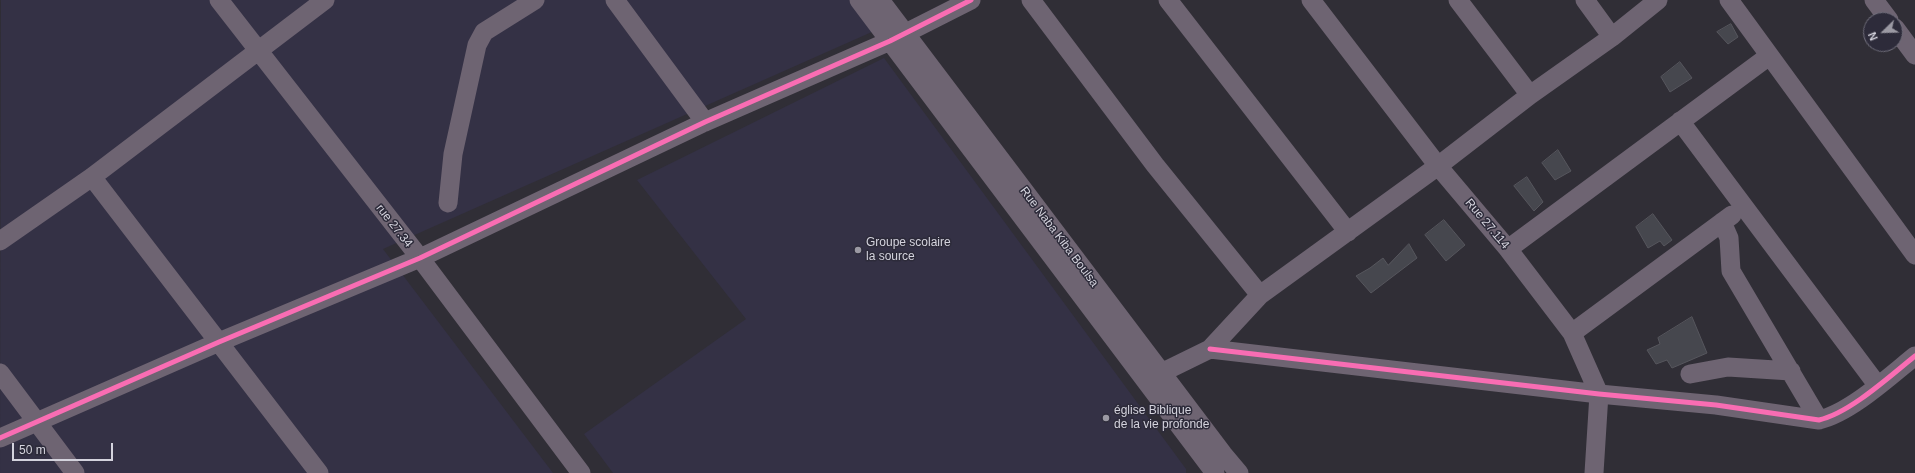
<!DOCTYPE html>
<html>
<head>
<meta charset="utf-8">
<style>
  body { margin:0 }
  #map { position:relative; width:1915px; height:473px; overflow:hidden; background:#302e36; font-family:Arial,sans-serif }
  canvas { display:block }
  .north { position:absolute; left:1863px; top:12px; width:40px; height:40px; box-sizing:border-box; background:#2d2b3a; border:1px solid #706e7b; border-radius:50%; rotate:247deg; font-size:11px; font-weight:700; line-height:16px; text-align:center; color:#d4d3dd }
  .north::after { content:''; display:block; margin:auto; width:14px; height:18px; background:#9b99a3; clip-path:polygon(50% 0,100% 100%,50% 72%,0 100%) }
  .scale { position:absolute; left:12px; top:443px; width:101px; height:18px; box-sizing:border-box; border:2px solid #d4d3dd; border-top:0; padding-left:5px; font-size:12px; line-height:14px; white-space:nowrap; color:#d4d3dd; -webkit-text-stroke:3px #2d2b3a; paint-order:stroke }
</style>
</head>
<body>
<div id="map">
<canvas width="1915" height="473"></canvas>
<div class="north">N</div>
<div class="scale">50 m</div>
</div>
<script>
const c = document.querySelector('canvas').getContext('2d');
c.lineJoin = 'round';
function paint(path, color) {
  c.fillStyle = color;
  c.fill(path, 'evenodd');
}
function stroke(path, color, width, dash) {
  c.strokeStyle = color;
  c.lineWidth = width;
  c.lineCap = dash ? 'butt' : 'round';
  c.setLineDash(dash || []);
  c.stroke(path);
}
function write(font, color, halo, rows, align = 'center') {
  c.font = font + ' Arial,sans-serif';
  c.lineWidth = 3;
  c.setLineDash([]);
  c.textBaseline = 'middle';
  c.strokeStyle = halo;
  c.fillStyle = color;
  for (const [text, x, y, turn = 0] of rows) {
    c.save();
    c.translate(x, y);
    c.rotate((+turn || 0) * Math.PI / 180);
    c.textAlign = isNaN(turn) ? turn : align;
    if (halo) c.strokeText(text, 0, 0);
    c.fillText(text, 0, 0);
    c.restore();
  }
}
const built = new Path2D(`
  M 1,0 L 851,0 L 874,31 L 383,249 L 553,473 L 0,473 Z
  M 884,58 L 1186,469 L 1186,473 L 613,473 L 584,434 L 746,319 L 637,180 Z`);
const building = new Path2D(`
  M 1731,24 L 1738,37 L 1728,44 L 1717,32 Z
  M 1680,62 L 1692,78 L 1670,92 L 1661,77 Z
  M 1558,150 L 1571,171 L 1555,180 L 1542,163 Z
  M 1527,177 L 1543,202 L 1534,211 L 1514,186 Z
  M 1653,214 L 1672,240 L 1664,246 L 1660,241 L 1648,248 L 1636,227 Z
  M 1444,220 L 1465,245 L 1446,261 L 1425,235 Z
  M 1409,244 L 1417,258 L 1371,293 L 1356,276 L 1370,268 L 1383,258 L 1388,265 Z
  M 1692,317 L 1707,353 L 1672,368 L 1667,360 L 1656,364 L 1647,350 L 1660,344 L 1658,338 Z`);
const minor = new Path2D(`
  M 219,0 L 420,258 L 581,473
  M 615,0 L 705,122
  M 859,0 L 1215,473
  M 880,0 L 1223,454 L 1239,473
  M 1031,0 L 1155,165 L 1260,295
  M 1168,0 L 1348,232
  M 1311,0 L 1438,166 L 1508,249 L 1572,333 L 1599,394 L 1594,473
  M 1458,0 L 1530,95
  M 1585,0 L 1612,37
  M 1729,0 L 1915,255
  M 1874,0 L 1889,20
  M 1895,28 L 1915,55
  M 1680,121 L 1878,386
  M 92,177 L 319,473
  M 448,203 L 453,154 L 477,45 L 484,32 L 535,0
  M 1722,222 L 1729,238 L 1731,271 L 1819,420
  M 0,241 L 92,177 L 325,0
  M 1508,249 L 1769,56
  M 1572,333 L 1732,215
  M 1210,349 L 1599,394 L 1716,405 L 1819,420 C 1850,413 1890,376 1915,356
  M 0,373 L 75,473
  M 1161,373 L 1210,349 L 1260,295 L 1438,166 L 1530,95 L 1612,37 L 1658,0
  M 1690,374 L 1728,367 L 1791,371
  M 0,438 L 219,342 L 420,258 L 705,122 L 890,41 L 971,0`);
const cycleway = new Path2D(`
  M 1210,349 L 1599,394 L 1716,405 L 1819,420 C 1850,413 1890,376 1915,356
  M 0,438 L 219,342 L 420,258 L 705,122 L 890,41 L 971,0`);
const markers = [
  [858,250,4,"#9b99a3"],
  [1106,418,4,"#9b99a3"]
];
const streetNames = [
  ["Rue 27.114",1487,224,50],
  ["rue 27.34",394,226,52],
  ["Rue Naba Kiba Boulsa",1059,237,53]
];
const poiNames = [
  ["Groupe scolaire",866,243],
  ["la source",866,257],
  ["église Biblique",1114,411],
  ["de la vie profonde",1114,425]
];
paint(built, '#343145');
paint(building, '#46474e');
stroke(building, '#56565d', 1);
stroke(minor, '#6e6472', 19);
stroke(cycleway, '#f96db3', 5);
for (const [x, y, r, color] of markers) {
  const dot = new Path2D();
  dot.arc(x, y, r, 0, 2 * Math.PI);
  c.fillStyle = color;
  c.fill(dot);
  stroke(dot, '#2d2b3a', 1.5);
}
write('12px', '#d4d3dd', '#2d2b3a', streetNames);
write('12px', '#d4d3dd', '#2d2b3a', poiNames, 'left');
</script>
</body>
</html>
